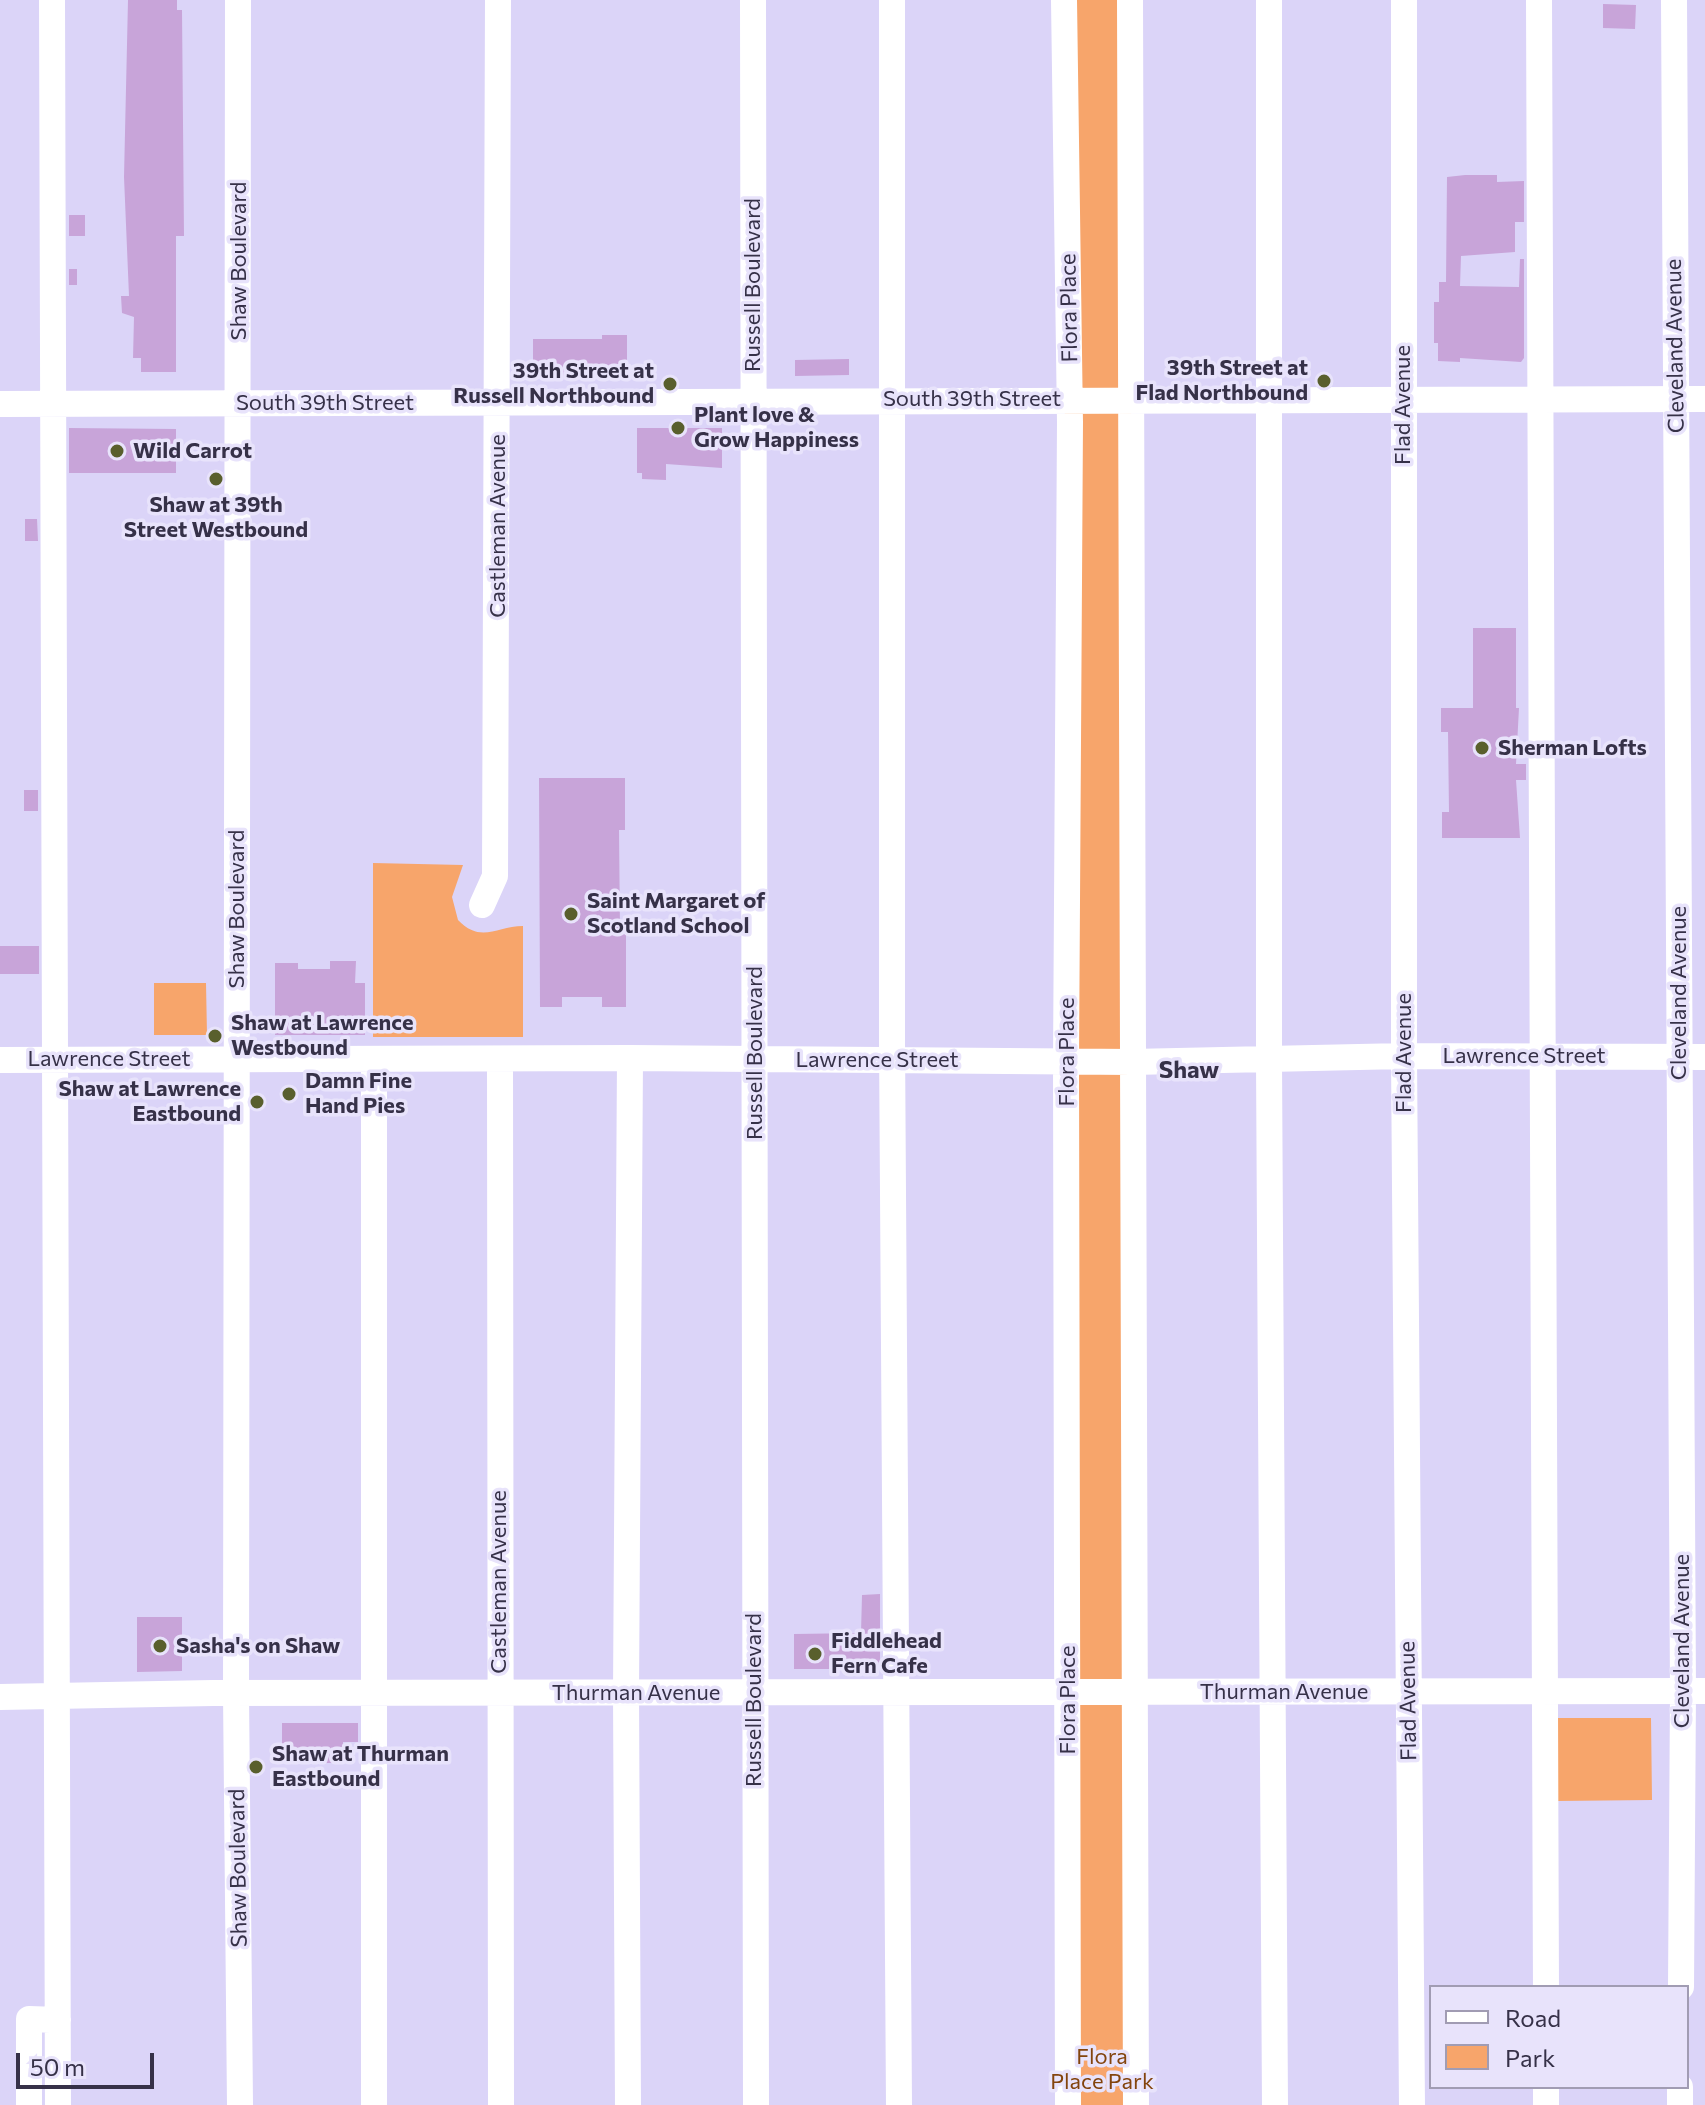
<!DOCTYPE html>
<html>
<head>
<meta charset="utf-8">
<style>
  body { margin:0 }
  #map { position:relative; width:1705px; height:2105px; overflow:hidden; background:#dbd4f8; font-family:Commissioner,sans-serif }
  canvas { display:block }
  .legend { position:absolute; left:1429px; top:1985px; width:260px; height:104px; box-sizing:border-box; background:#e8e3fb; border:2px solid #a19cb3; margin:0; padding:10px 14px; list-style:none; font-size:24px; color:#363148 }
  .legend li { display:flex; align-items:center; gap:16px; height:40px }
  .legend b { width:40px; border:2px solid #a19cb3 }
  .scale { position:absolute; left:16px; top:2053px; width:138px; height:36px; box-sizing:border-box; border:4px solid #363148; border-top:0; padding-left:10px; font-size:24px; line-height:28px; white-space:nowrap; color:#363148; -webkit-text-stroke:6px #e8e3fb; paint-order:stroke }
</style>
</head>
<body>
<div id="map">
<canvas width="1705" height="2105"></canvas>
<ul class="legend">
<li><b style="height:10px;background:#fff"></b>Road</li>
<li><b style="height:22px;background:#f7a56b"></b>Park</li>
</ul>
<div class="scale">50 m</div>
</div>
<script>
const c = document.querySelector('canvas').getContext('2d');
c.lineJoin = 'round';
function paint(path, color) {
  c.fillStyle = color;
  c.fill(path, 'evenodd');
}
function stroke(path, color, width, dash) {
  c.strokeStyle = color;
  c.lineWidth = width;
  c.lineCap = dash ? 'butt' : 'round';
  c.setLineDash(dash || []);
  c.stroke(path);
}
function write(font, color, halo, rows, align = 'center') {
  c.font = font + ' Commissioner,sans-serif';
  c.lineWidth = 7;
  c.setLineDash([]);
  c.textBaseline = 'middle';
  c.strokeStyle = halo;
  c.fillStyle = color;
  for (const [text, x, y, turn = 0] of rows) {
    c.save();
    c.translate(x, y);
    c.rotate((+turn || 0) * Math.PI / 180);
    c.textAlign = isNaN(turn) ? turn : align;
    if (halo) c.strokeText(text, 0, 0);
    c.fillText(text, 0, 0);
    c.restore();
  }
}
const green = new Path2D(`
  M 1064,0 L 1130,0 L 1136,2105 L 1068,2105 Z
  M 373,863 L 463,865 L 452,897 L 458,920 C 481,944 497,926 523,926 L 523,1037 L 373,1037 Z
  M 154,983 L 206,983 L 207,1035 L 154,1035 Z
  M 1557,1718 L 1651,1718 L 1652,1800 L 1556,1801 Z`);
const building = new Path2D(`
  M 128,0 L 177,0 L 177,10 L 182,10 L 184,236 L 176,236 L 176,372 L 141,372 L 141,358 L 133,358 L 134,317 L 122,313 L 121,296 L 129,296 L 124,177 Z
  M 1603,4 L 1636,5 L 1635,29 L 1603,28 Z
  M 1465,175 L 1497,175 L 1497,182 L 1524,181 L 1524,222 L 1515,222 L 1515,252 L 1461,256 L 1460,286 L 1519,287 L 1520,259 L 1524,259 L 1524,358 L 1521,362 L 1460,358 L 1460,362 L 1438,361 L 1438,343 L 1434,343 L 1434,302 L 1439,302 L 1439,282 L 1446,282 L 1447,177 Z
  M 69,215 L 85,215 L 85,236 L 69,236 Z
  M 69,269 L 77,269 L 77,285 L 69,285 Z
  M 602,335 L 627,335 L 627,377 L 533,376 L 533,339 L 602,339 Z
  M 849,359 L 849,375 L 795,376 L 795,360 Z
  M 69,428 L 176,429 L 176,473 L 69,473 Z
  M 637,428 L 722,428 L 722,468 L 666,464 L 666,480 L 642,479 L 642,473 L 637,473 Z
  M 25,519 L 37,519 L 38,541 L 25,541 Z
  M 1473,628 L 1516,628 L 1516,708 L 1519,708 L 1516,764 L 1526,764 L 1526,780 L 1516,780 L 1520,838 L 1442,838 L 1442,812 L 1449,812 L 1448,732 L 1441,732 L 1441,708 L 1473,708 Z
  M 539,778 L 625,778 L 625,830 L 619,830 L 620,931 L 626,930 L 626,1007 L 602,1007 L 602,997 L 562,997 L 562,1007 L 540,1007 Z
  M 24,790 L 38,790 L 38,811 L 24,811 Z
  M 0,946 L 39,946 L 39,974 L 0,974 Z
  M 330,961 L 356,961 L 355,983 L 365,983 L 365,1035 L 275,1035 L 275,963 L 298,963 L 298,969 L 330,969 Z
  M 880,1594 L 880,1669 L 794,1669 L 794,1634 L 861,1633 L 862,1595 Z
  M 137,1617 L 182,1617 L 182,1671 L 137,1672 Z
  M 282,1723 L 358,1723 L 358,1742 L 343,1742 L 344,1763 L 282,1763 Z`);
const minor = new Path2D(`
  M 52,0 L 58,2105
  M 238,0 L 236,1693 L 240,2105
  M 753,0 L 756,2105
  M 892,0 L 892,1041 L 899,2105
  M 1064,0 L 1070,422 L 1066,1061 L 1068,2105
  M 1130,0 L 1136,2105
  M 1269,0 L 1269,1061 L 1275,2105
  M 1404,0 L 1404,1056 L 1412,2105
  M 1539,0 L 1546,1987
  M 1674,0 L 1683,1691 L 1681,1987
  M 0,404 L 1705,399
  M 482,905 L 495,876 L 498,0
  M 374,1059 L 374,2105
  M 500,1059 L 501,2105
  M 0,1060 L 630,1058 L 1132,1062 L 1404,1056 L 1705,1057
  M 0,1697 L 213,1693 L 1705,1691
  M 29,2105 L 29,2019 L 58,2020
  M 628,2105 L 626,1692 L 630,1058
  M 1546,2105 L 1546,2087
  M 1680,2105 L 1680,2087`);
const markers = [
  [1324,381,8,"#595f2d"],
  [670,384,8,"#595f2d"],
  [678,428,8,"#595f2d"],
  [117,451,8,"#595f2d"],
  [216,479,8,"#595f2d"],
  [1482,748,8,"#595f2d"],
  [571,914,8,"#595f2d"],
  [215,1036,8,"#595f2d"],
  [289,1094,8,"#595f2d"],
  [257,1102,8,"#595f2d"],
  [160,1646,8,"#595f2d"],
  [815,1654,8,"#595f2d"],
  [256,1767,8,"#595f2d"]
];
const streetNames = [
  ["Shaw Boulevard",239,261,-90],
  ["Russell Boulevard",753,285,-90],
  ["Flora Place",1069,308,-91],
  ["Cleveland Avenue",1675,346,-91],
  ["South 39th Street",972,399],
  ["South 39th Street",325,403],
  ["Flad Avenue",1403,405,-90],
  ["Castleman Avenue",498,526,-90],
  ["Shaw Boulevard",237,909,-90],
  ["Cleveland Avenue",1679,993,-90],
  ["Flora Place",1067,1052,-90],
  ["Russell Boulevard",755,1053,-90],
  ["Flad Avenue",1404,1053,-90],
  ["Lawrence Street",1524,1056],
  ["Lawrence Street",109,1059],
  ["Lawrence Street",877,1060],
  ["Castleman Avenue",499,1582,-90],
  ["Cleveland Avenue",1682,1641,-90],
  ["Thurman Avenue",1284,1692],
  ["Thurman Avenue",636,1693],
  ["Russell Boulevard",754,1700,-90],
  ["Flora Place",1068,1700,-90],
  ["Flad Avenue",1408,1701,-91],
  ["Shaw Boulevard",238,1868,-91]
];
const poiNames = [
  ["39th Street at",1308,368,"right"],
  ["Flad Northbound",1308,393,"right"],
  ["39th Street at",654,371,"right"],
  ["Russell Northbound",654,396,"right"],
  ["Plant love &",694,415],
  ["Grow Happiness",694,440],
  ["Wild Carrot",133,451],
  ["Shaw at 39th",216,505,"center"],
  ["Street Westbound",216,530,"center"],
  ["Sherman Lofts",1498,748],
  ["Saint Margaret of",587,901],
  ["Scotland School",587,926],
  ["Shaw at Lawrence",231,1023],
  ["Westbound",231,1048],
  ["Damn Fine",305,1081],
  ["Hand Pies",305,1106],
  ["Shaw at Lawrence",241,1089,"right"],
  ["Eastbound",241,1114,"right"],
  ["Fiddlehead",831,1641],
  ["Fern Cafe",831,1666],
  ["Sasha's on Shaw",176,1646],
  ["Shaw at Thurman",272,1754],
  ["Eastbound",272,1779]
];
const parkNames = [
  ["Flora",1102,2057],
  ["Place Park",1102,2082]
];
const neighbourhoodNames = [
  ["Shaw",1189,1070]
];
paint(green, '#f7a56b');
paint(building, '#c8a4d9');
stroke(minor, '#fff', 26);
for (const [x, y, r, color] of markers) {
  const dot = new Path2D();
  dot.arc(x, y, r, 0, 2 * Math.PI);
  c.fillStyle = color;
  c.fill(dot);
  stroke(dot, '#e8e3fb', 3);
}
write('22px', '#363148', '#e8e3fb', streetNames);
write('bold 22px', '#363148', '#e8e3fb', poiNames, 'left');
write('22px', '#83440d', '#e8e3fb', parkNames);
write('bold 24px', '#363148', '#e8e3fb', neighbourhoodNames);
</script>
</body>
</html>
